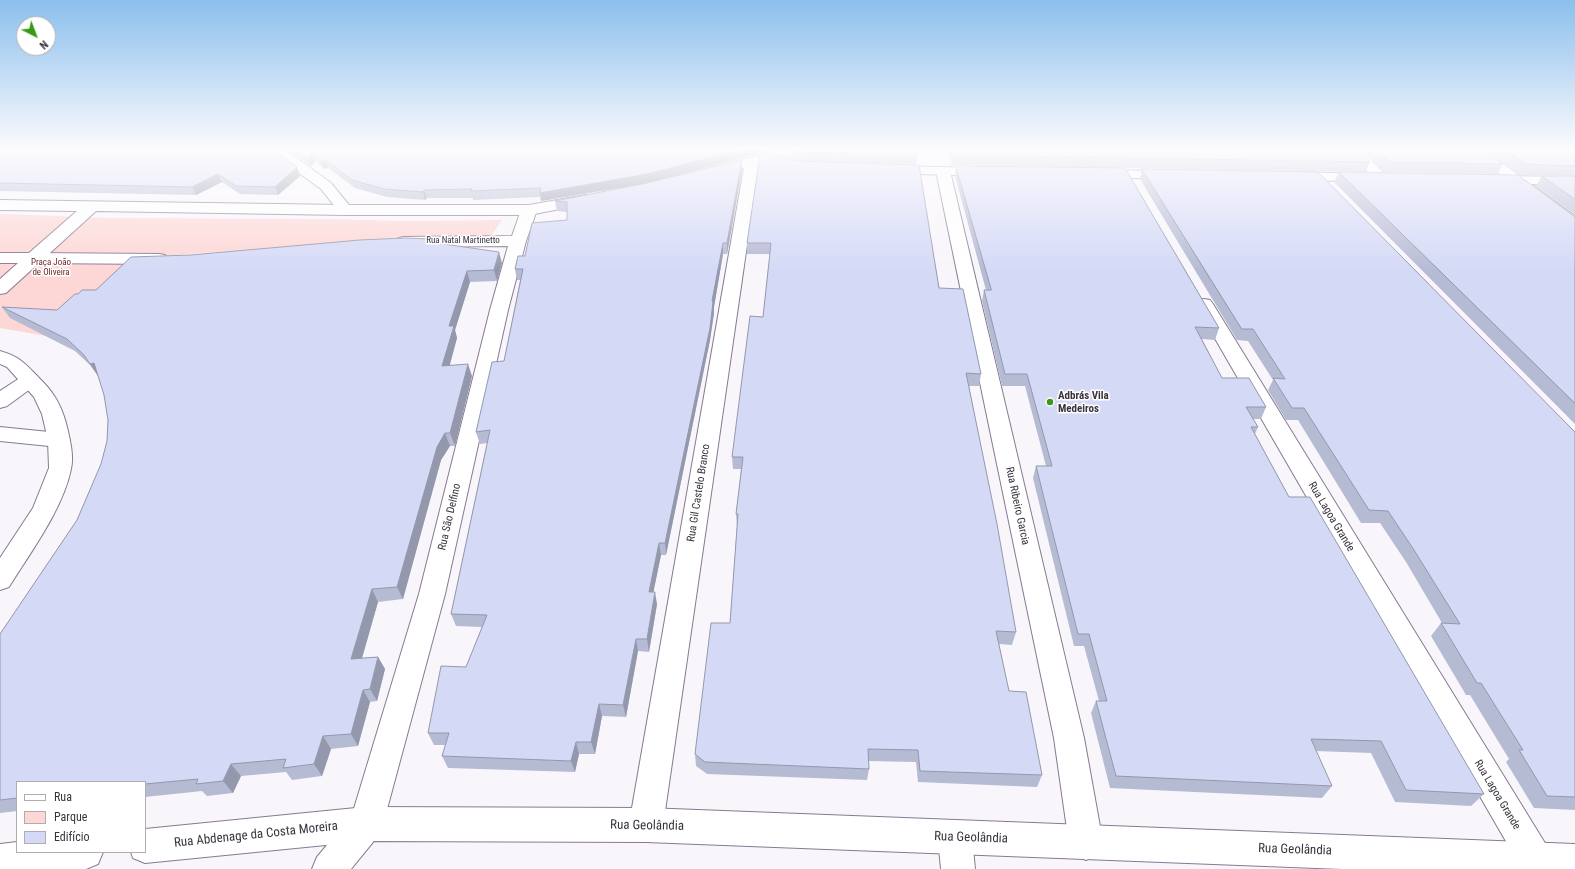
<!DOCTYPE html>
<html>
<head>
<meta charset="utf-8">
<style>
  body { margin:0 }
  #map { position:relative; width:1575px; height:869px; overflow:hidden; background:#f9f6fb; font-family:"Roboto Condensed",sans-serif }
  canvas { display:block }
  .legend { position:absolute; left:16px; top:781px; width:130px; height:72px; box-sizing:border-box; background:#fff; border:1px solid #b0adb1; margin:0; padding:5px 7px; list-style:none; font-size:12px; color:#39333d }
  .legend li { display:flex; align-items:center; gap:8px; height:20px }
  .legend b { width:20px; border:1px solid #b0adb1 }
  .north { position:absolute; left:16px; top:16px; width:40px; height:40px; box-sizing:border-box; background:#fff; border:1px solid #b0adb1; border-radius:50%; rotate:138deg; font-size:11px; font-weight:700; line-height:16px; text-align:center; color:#39333d }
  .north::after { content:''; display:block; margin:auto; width:14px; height:18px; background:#3b9716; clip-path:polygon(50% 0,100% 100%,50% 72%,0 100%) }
</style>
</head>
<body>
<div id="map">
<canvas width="1575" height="869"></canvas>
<ul class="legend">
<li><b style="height:5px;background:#fff"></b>Rua</li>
<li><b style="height:11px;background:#fdd7d5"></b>Parque</li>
<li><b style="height:11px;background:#d4d9f6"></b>Edifício</li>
</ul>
<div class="north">N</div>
</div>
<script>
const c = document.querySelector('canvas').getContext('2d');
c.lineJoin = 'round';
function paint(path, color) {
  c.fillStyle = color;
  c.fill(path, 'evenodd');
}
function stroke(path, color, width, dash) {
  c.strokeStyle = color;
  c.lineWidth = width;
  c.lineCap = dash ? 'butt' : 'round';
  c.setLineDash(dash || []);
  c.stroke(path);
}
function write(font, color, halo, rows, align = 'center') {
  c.font = font + ' "Roboto Condensed",sans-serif';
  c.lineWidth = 3;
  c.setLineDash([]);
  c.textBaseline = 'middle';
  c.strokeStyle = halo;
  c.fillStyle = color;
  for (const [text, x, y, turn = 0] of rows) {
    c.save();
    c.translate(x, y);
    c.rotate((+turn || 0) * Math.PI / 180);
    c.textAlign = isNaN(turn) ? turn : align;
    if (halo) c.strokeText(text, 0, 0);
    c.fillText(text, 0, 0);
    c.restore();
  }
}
const green = new Path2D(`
  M 0,214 L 112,218 L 327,219 L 406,221 L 502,220 L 491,236 L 385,241 L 128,258 L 124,273 L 52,337 L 0,328 Z`);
const street = new Path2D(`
  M 266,149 L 284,149 L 290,153 L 331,183 L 353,210 L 350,213 L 345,215 L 340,213 L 321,189 Z
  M 1344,149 L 1360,149 L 1389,178 L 1387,181 L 1382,182 L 1377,181 Z
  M 1466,149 L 1483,149 L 1575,216 L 1575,228 L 1569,226 Z
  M 752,158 L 757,159 L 759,162 L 663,825 L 658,837 L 646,842 L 634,837 L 629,825 L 745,162 L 747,159 Z
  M 943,167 L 948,168 L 950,171 L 1084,738 L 1103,843 L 1098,855 L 1086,860 L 1074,855 L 1069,843 L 1054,738 L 936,171 L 938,168 Z
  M 529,205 L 534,207 L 537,210 L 526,241 L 508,310 L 445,594 L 383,824 L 378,836 L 351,869 L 312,869 L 317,857 L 352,815 L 419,594 L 490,310 L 508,246 L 403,247 L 397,245 L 395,242 L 397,239 L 403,237 L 512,236 L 521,210 L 524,207 Z
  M 33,253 L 159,254 L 165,255 L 167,259 L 165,263 L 159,264 L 33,263 L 27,262 L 25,258 L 27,254 Z
  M 1204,299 L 1210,300 L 1213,304 L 1548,848 L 1553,860 L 1549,869 L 1522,869 L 1195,304 L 1198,300 Z
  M 30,374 L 37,376 L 40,380 L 37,384 L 7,406 L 0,408 L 0,391 L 23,376 Z
  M 0,427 L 59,433 L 67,435 L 70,440 L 67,445 L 59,447 L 0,441 Z
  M 955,821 L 967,826 L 972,838 L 975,869 L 941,869 L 938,838 L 943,826 Z`);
const secondary = new Path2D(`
  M 783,149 L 808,149 L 806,152 L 713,176 L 708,175 L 706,172 L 708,169 Z
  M 891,166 L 984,168 L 989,169 L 991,172 L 989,175 L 984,176 L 886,173 L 884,170 L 886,167 Z
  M 1099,170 L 1170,171 L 1175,172 L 1177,175 L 1175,178 L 1170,179 L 1094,177 L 1092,174 L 1094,171 Z
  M 1293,172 L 1366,174 L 1371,175 L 1373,178 L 1371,181 L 1366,182 L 1288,179 L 1286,176 L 1288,173 Z
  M 1495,176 L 1575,177 L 1575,185 L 1490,183 L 1488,180 L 1490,177 Z
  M 586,195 L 591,197 L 594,200 L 591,203 L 529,215 L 345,215 L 96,211 L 6,293 L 0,294 L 0,279 L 18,263 L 0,263 L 0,253 L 29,253 L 77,211 L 0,210 L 0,200 L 345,205 L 529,205 Z
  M 0,351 C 22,357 28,367 43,382 C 56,395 63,410 67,427 C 70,440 74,456 71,469 C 63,509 30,553 9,587 L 0,590 L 0,558 L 33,508 L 49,468 L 48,440 L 42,414 L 34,397 L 7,367 L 0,364 Z
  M 366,807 L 646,808 L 1575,844 L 1575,869 L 1342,869 L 646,842 L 366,841 L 145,863 L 133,858 L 131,852 L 145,852 L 145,829 Z
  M 17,842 L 17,852 L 103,852 L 98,864 L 86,869 L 0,869 L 0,844 Z`);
const wall = new Path2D(`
  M 0,149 L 300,176 L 278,195 L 240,194 L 222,182 L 196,195 L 0,191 Z
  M 287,149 L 775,149 L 648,183 L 541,201 L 540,197 L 473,200 L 473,198 L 427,198 L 425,200 L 387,197 L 355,188 L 328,168 L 324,169 L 316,161 L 311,166 Z
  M 791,149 L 917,156 L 916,164 L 799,161 L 791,157 Z
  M 948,149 L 1357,149 L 1370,162 L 1365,172 L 952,165 Z
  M 1362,149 L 1483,149 L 1503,164 L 1497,174 L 1385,172 Z
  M 1486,149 L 1575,149 L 1575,176 L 1521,175 Z
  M 760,155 L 939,288 L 981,374 L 979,386 L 969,386 L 1016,632 L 1012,645 L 999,644 L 1009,691 L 1042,775 L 1037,787 L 918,782 L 916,762 L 868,761 L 869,769 L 867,780 L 707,774 L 696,766 L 695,754 L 730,623 L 737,526 L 736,514 L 741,469 L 733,469 L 732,457 L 763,317 L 770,254 L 747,254 L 747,243 Z
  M 956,166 L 1219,328 L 1215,340 L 1202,339 L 1222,378 L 1266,407 L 1261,419 L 1253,419 L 1258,427 L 1255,434 L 1289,497 L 1484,794 L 1471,806 L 1395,802 L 1371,753 L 1316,751 L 1332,786 L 1322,798 L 1110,788 L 1091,713 L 1096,701 L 1099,701 L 1084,646 L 1074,646 L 1033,478 L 1036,466 L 1046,466 L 1025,386 L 1002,386 L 982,301 L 984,290 L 986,290 L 955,176 Z
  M 1142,169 L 1575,432 L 1575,810 L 1534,808 L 1506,762 L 1509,759 L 1470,695 L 1466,695 L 1431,636 L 1441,623 L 1442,623 L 1406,562 L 1380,523 L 1361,523 L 1298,420 L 1286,420 L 1268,390 L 1273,380 L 1248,341 L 1237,340 L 1140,179 Z
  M 742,170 L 727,254 L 723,254 L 714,307 L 714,313 L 710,340 L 666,555 L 661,555 L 653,592 L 657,604 L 649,652 L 638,651 L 626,717 L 602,716 L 595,754 L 579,754 L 575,772 L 448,768 L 442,756 L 446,745 L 434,745 L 428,733 L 466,667 L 482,627 L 456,626 L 451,614 L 487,443 L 480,444 L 476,432 L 504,361 L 520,280 L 517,280 L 515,269 L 525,256 L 567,220 L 567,212 L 557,211 L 555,201 Z
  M 1339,172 L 1575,217 L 1575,424 L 1334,182 Z
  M 1542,176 L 1575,176 L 1575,214 L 1536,186 Z
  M 433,242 L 502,263 L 497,281 L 470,282 L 455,330 L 457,338 L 450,365 L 472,376 L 455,446 L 450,446 L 441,460 L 403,599 L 378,602 L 362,658 L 378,657 L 385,669 L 377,701 L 370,702 L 358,746 L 331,749 L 322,776 L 292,780 L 286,772 L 241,776 L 233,793 L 207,796 L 202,791 L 145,797 L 145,782 L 17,782 L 17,811 L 0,813 L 0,634 L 77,520 L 101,464 L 107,441 L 108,420 L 104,395 L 98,376 L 90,365 L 75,351 L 10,318 L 2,307 L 57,310 L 78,294 L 96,290 L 191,255 Z`);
const shadedWall = new Path2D(`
  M 744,149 L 775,149 L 648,183 L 541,201 L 540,193 Z
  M 313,153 L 316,161 L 311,166 L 308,158 Z
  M 326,160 L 328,168 L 324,169 L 321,161 Z
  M 742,160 L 742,170 L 727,254 L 727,243 Z
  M 297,167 L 300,176 L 278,195 L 275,187 Z
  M 218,174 L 222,182 L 196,195 L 192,187 Z
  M 424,190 L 427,198 L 425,200 L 423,192 Z
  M 723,243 L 723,254 L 714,307 L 714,313 L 710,340 L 666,555 L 665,543 Z
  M 499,252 L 502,263 L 497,281 L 494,270 Z
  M 467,271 L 470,282 L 455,330 L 457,338 L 446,378 L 442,366 L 449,326 Z
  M 94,363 L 102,375 L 98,376 L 90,364 Z
  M 468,364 L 472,376 L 455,446 L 450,433 Z
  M 445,433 L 450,446 L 441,460 L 403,599 L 397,587 L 437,447 Z
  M 659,543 L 661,555 L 651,604 L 649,592 Z
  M 372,589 L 378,602 L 358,672 L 351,659 Z
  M 655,592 L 657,604 L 649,652 L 647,639 Z
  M 636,639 L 638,651 L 626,717 L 623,705 Z
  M 378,657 L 385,669 L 377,701 L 370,689 Z
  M 363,690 L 370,702 L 358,746 L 351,734 Z
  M 599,704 L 602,716 L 595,754 L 591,742 Z
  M 323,736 L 331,749 L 322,776 L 314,764 Z
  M 576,742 L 579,754 L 575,772 L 571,761 Z
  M 231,764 L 241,776 L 233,793 L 223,781 Z`);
const building = new Path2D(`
  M 0,149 L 272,149 L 297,167 L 275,187 L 236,186 L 218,174 L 192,187 L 0,183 Z
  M 295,149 L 744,149 L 647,174 L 540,193 L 541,188 L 471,191 L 472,189 L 424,190 L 423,192 L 384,189 L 352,180 L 326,160 L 321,161 L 313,153 L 308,158 Z
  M 791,149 L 916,149 L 917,156 L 799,152 Z
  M 952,149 L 1357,149 L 1370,162 L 953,155 Z
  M 1377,149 L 1483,149 L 1503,164 L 1390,162 Z
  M 1505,149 L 1575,149 L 1575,166 L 1526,164 Z
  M 771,153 L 797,161 L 919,165 L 939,288 L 963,289 L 981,374 L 966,373 L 997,524 L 1016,632 L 996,631 L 1009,691 L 1026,692 L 1042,775 L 920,771 L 918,750 L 868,749 L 869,769 L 705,762 L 695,754 L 711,623 L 730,623 L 738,514 L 736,514 L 743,457 L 732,457 L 750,316 L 763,317 L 771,243 L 747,243 L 760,155 Z
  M 742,160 L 727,243 L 723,243 L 712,301 L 713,302 L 710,328 L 665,543 L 659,543 L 649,592 L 655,592 L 647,639 L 636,639 L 623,705 L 599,704 L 591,742 L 576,742 L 571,761 L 442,756 L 449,733 L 428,733 L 441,666 L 466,667 L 487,615 L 451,614 L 490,430 L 476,432 L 492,362 L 504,361 L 523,269 L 515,269 L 518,256 L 525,256 L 532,223 L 567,220 L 567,202 L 555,201 L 647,183 Z
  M 956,166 L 1125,168 L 1219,328 L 1195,327 L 1222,378 L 1249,378 L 1266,407 L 1246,407 L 1258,427 L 1251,427 L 1289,497 L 1310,497 L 1484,794 L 1406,790 L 1381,741 L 1311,739 L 1332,786 L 1116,776 L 1096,701 L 1107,701 L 1089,634 L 1078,634 L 1036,466 L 1052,466 L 1027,374 L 1005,374 L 984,290 L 991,290 Z
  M 1142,169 L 1318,172 L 1575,432 L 1575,797 L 1547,796 L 1519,750 L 1523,750 L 1481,683 L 1477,683 L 1441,623 L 1460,624 L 1414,550 L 1388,511 L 1369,510 L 1304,408 L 1292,408 L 1273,378 L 1285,379 L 1253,329 L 1242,329 Z
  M 1339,172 L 1518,175 L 1575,217 L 1575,403 Z
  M 1542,176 L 1575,176 L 1575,199 Z
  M 406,238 L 432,239 L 430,242 L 499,252 L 494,270 L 467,271 L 449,326 L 454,326 L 442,366 L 468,364 L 450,433 L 445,433 L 437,447 L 397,587 L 372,589 L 351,659 L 378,657 L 370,689 L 363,690 L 351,734 L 323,736 L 314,764 L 283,768 L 286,759 L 231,764 L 223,781 L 196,784 L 198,779 L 145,784 L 145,782 L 17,782 L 17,798 L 0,800 L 0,634 L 77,520 L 101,464 L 107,441 L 108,420 L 104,395 L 94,363 L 90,364 L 84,355 L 67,339 L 2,307 L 57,310 L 75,294 L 78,294 L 82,290 L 96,290 L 131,257 L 191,255 L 360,240 Z`);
const markers = [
  [1050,402,4,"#3b9716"]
];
const farStreetnames = [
  ["Rua Natal Martinetto",463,241]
];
const farParknames = [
  ["Praça João",51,263],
  ["de Oliveira",51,273]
];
const poiNames = [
  ["Adbrás Vila",1058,396],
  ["Medeiros",1058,409]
];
const streetNames = [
  ["Rua Gil Castelo Branco",699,493,-81],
  ["Rua Ribeiro Garcia",1017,506,78],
  ["Rua São Delfino",450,517,-77],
  ["Rua Lagoa Grande",1331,517,59],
  ["Rua Lagoa Grande",1497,795,59]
];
const nearStreetnames = [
  ["Rua Geolândia",647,826,1],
  ["Rua Abdenage da Costa Moreira",256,835,-6],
  ["Rua Geolândia",971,838,2],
  ["Rua Geolândia",1295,850,2]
];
paint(green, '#fdd7d5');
stroke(street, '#887991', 2);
stroke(secondary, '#887991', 2);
paint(street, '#fff');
paint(secondary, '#fff');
paint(wall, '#b6bbd4');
paint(shadedWall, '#9498ac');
paint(building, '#d4d9f6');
stroke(building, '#9498ac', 1);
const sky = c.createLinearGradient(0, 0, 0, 271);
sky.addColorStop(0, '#8bbfed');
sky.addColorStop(0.55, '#fcfbfd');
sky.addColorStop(1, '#fcfbfd00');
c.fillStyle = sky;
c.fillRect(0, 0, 1575, 271);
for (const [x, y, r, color] of markers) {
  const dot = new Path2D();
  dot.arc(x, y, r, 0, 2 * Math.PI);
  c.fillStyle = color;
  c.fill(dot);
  stroke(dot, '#fff', 1.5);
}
write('9px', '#39333d', '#fff', farStreetnames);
write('9px', '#6e2629', '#fff', farParknames);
write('bold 11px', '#39333d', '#fff', poiNames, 'left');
write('11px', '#39333d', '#fff', streetNames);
write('13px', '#39333d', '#fff', nearStreetnames);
</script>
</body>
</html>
